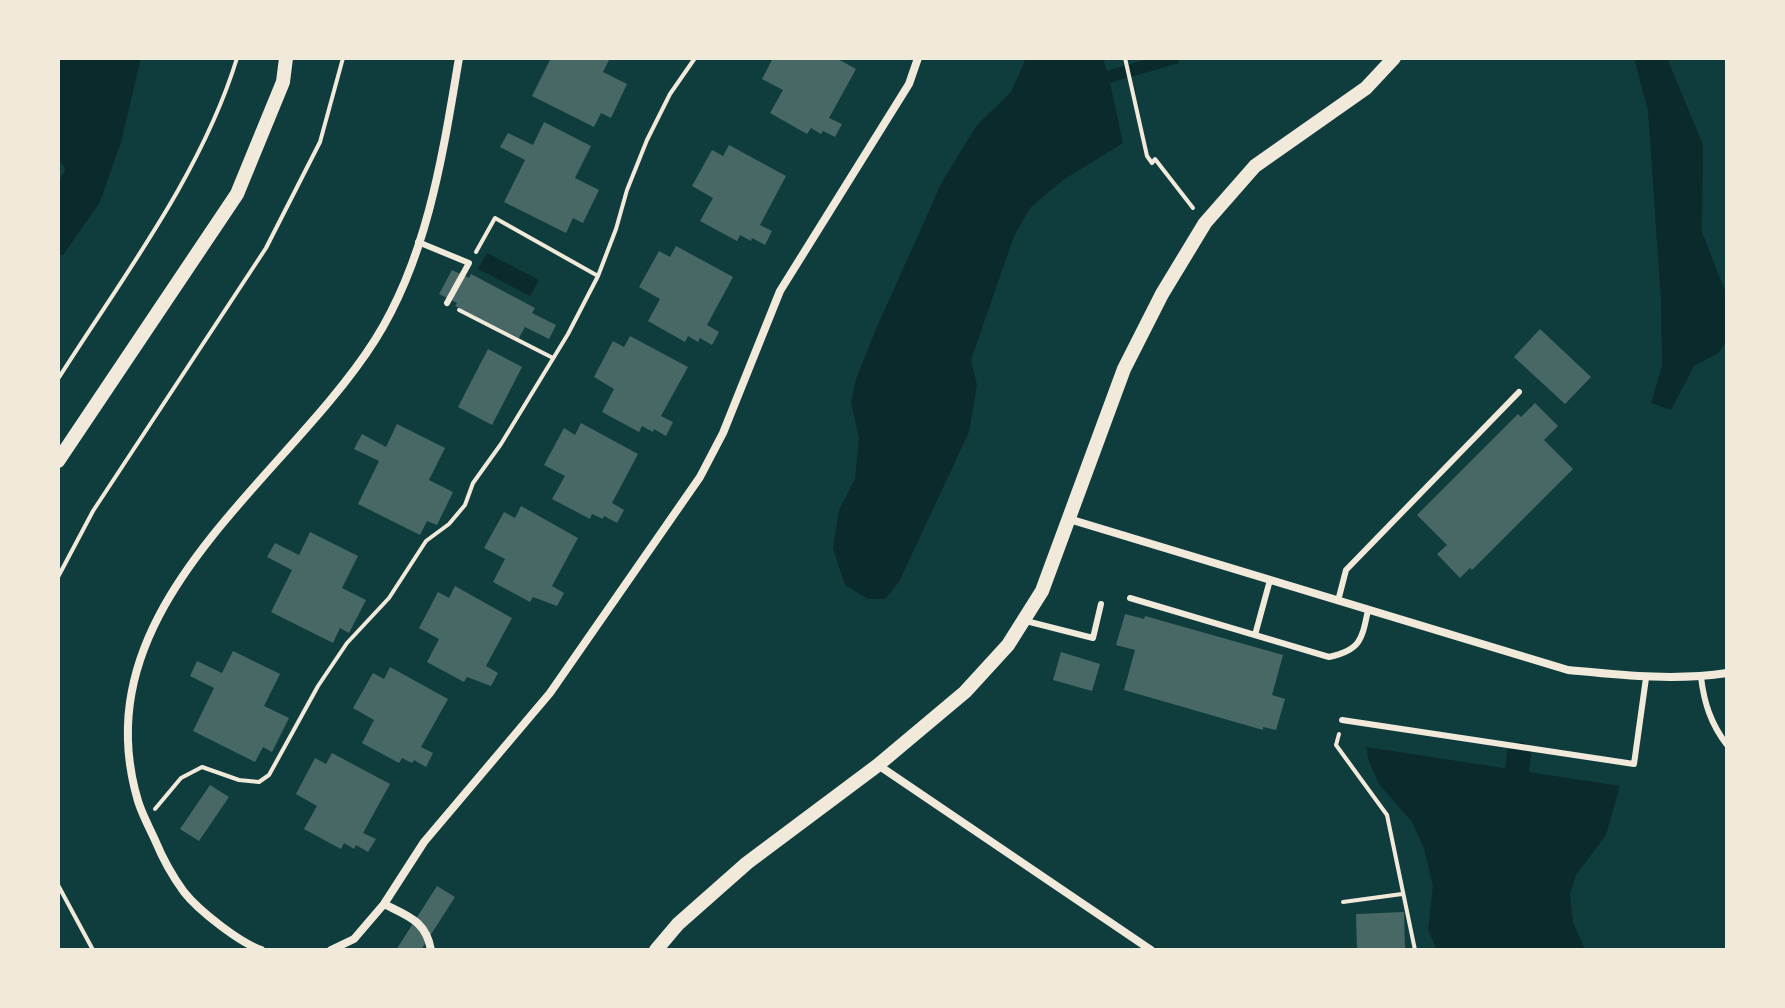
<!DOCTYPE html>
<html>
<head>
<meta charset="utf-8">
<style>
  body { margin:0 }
  #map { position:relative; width:1785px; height:1008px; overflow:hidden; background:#0f3d3e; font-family:"Source Sans 3",sans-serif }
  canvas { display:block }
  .frame { position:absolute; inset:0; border:60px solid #f1e9da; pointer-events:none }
</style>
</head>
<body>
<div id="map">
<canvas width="1785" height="1008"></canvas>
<div class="frame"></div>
</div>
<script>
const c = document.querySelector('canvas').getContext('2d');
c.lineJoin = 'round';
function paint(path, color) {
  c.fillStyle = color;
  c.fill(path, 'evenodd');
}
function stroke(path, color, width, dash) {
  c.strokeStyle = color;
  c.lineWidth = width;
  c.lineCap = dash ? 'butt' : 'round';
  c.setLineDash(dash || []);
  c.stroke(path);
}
const water = new Path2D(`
  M 58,58 L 141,58 L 121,142 L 100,202 L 63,255 L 58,255 L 58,182 L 65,171 L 64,166 L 58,161 Z
  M 1026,58 L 1103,58 L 1107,71 L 1151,58 L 1177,58 L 1179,63 L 1110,83 L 1123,143 L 1063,180 L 1030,208 L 1014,236 L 971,360 L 977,385 L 969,432 L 899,582 L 885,599 L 868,599 L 845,585 L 833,548 L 839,510 L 855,479 L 859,438 L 851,402 L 856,379 L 876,329 L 942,182 L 977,125 L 1011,92 Z
  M 1634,58 L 1667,58 L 1703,145 L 1702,232 L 1727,296 L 1727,341 L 1718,353 L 1694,366 L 1671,410 L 1651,403 L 1662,366 L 1661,301 L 1648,111 Z
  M 487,253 L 539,280 L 530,296 L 478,269 Z
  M 1366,747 L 1620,786 L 1606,835 L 1576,875 L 1570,895 L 1573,922 L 1585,950 L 1437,950 L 1428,930 L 1433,886 L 1424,848 L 1412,822 L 1379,784 L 1369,762 Z`);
const canal = new Path2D(`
  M 1517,770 L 1519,754`);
const building = new Path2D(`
  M 551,58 L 610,58 L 603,72 L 627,84 L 611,118 L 601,113 L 594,127 L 532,96 Z
  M 773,58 L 836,58 L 856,69 L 829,118 L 842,124 L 835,137 L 823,131 L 821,134 L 811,128 L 807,134 L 770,113 L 783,90 L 762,79 Z
  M 544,122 L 591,146 L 575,178 L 599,190 L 583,223 L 573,218 L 566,233 L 504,202 L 525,160 L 500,147 L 508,133 L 533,145 Z
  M 729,145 L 786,176 L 760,225 L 772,231 L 765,245 L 752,238 L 751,241 L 740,235 L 737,241 L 700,221 L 713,198 L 692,186 L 712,150 L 723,156 Z
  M 676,246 L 733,277 L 707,325 L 719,332 L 712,345 L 700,338 L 698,342 L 688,336 L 685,342 L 648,321 L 660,299 L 639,287 L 659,251 L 670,257 Z
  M 452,270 L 469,278 L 471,274 L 535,308 L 532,313 L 556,325 L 549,339 L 525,327 L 519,338 L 455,306 L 457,303 L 439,294 Z
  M 1540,329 L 1591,377 L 1565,404 L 1514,357 Z
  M 630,336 L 688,367 L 661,416 L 673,422 L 666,436 L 654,429 L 653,432 L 642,426 L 639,432 L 602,412 L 614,389 L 594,377 L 613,341 L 624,347 Z
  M 488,349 L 522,367 L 492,425 L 458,407 Z
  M 1535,403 L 1558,426 L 1544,440 L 1573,469 L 1472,570 L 1470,568 L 1460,578 L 1437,554 L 1447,545 L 1417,515 L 1518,414 L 1521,417 Z
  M 581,423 L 638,454 L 612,503 L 624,510 L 617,523 L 604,516 L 603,519 L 592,514 L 590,519 L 552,499 L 565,476 L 544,465 L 564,428 L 575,435 Z
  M 397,424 L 445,448 L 429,480 L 453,492 L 437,525 L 427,521 L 420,535 L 358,504 L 379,461 L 354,449 L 362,434 L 386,447 Z
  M 521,506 L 578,538 L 552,586 L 564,593 L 557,606 L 533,597 L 530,602 L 493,582 L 505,559 L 484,548 L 504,512 L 515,518 Z
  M 310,532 L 358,556 L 342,588 L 366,600 L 349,633 L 340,628 L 333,643 L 271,612 L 292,570 L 267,557 L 275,543 L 299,555 Z
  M 455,586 L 512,618 L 486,666 L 498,673 L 491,686 L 467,677 L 464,682 L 427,662 L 439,639 L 419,628 L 438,592 L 449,598 Z
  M 1125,614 L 1144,619 L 1145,616 L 1283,655 L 1272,695 L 1285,699 L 1276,730 L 1263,727 L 1263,730 L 1124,690 L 1135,650 L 1116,645 Z
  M 233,651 L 280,674 L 264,706 L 289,718 L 272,752 L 263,747 L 255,762 L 193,731 L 214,688 L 190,676 L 197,661 L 222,673 Z
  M 1061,652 L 1100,664 L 1092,691 L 1053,680 Z
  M 390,667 L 448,699 L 421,747 L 433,753 L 426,767 L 414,760 L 412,763 L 402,758 L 399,763 L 362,743 L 374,720 L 353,708 L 373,673 L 384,679 Z
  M 332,753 L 390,784 L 363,833 L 376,839 L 368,852 L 356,845 L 354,849 L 344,843 L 341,849 L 304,829 L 317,806 L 296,794 L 315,758 L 326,764 Z
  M 210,785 L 229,797 L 199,841 L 180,829 Z
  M 437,886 L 455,897 L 421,950 L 396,950 Z
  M 1404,912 L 1405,950 L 1357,950 L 1356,914 Z`);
const path = new Path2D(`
  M 1125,58 L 1147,156 L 1152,163 L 1155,159 L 1193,208
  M 476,252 L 495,218 L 598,276
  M 459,310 L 553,358
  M 58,379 C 122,278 202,173 237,58
  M 58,577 L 93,511 L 266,248 L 320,142 L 343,58
  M 1339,734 L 1336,745 L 1387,815 L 1415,950
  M 155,809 L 181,778 L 202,767 L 239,780 L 259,782 L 269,775 L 318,686 L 347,643 L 389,598 L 426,541 L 449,524 L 465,505 L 473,483 L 501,444 L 568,334 L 598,276 L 616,229 L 627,190 L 647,140 L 670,94 L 695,58
  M 58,885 L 93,950
  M 1343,902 L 1402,894`);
const service = new Path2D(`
  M 418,242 L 469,263 L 447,303
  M 1130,598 L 1329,657 C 1361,650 1362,639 1368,610
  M 1338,601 L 1346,570 L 1519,392
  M 1026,621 L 1093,638 L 1101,604
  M 1255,635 L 1270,580
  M 1701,677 C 1704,703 1711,724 1727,745
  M 1342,720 L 1634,764 L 1646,678`);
const minor = new Path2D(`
  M 1069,519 L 1568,670 C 1621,675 1674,681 1727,673
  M 878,765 L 1151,950
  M 384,904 C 408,916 426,921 431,950
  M 261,950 C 239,942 199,911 184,892 C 173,877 162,857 155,840 C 149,827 142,814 138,801 C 80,606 285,482 375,340 C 428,256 443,153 459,58
  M 331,950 L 354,939 L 384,904 L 424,842 L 550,693 L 700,477 L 723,433 L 780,291 L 909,84 L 918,58`);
const tertiary = new Path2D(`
  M 58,461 L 237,194 L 283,82 L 286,58
  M 656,950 L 678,924 L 747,863 L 878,765 L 965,692 L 1008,645 L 1042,591 L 1124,369 L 1162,294 L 1205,223 L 1255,166 L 1366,88 L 1394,58`);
paint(water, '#0a2a2b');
stroke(canal, '#0a2a2b', 24);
paint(building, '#486865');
stroke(path, '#f1e9da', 4);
stroke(service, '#f1e9da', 6);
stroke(minor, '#f1e9da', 8);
stroke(tertiary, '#f1e9da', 14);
</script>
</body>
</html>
